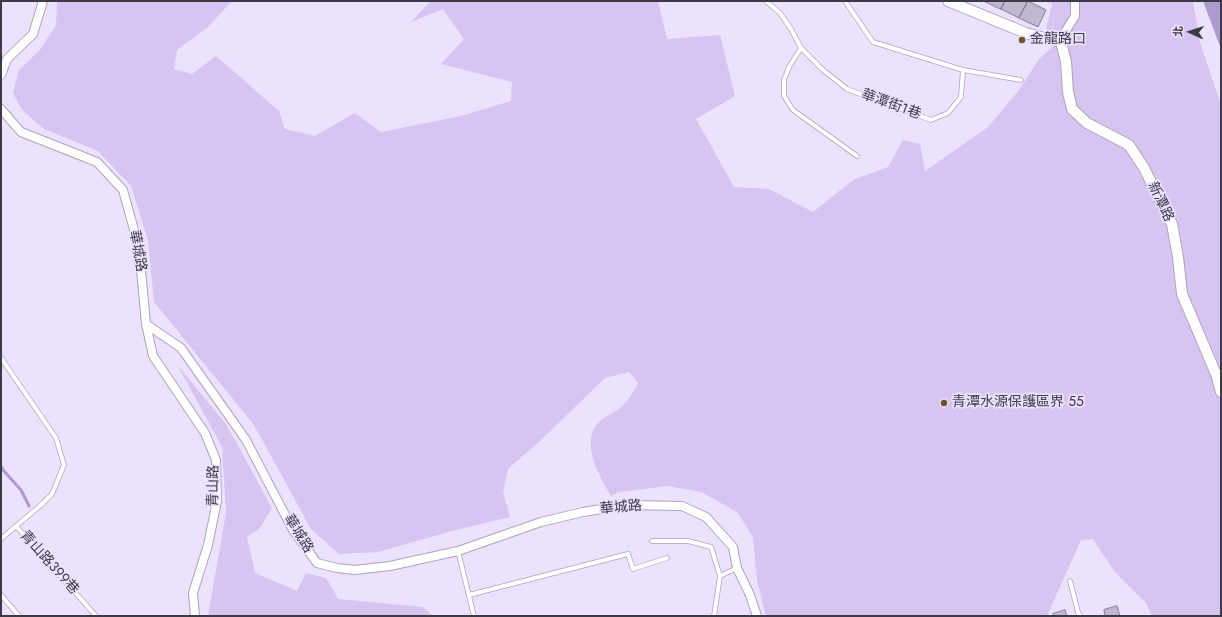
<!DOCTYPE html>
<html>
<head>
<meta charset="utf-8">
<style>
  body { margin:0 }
  #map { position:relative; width:1222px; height:617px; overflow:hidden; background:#ece1fe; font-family:Jost,"Noto Sans TC",sans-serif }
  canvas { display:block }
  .frame { position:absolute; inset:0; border:2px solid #3e3a45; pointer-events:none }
  .north { position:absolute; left:1170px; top:12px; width:40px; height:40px; -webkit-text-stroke:3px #ece1fe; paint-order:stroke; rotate:273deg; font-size:11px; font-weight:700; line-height:16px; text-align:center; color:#3e3a45 }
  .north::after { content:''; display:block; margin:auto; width:14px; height:18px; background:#3e3a45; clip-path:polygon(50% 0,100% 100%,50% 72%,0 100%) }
</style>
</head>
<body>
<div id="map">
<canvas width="1222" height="617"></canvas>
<div class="frame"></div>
<div class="north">北</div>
</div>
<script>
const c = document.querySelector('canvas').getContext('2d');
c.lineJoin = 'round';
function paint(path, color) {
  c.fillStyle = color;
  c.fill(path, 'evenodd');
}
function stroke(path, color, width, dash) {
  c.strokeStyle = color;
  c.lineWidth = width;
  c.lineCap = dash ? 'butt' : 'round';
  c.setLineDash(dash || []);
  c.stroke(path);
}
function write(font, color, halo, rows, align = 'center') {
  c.font = font + ' Jost,"Noto Sans TC",sans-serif';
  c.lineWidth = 3.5;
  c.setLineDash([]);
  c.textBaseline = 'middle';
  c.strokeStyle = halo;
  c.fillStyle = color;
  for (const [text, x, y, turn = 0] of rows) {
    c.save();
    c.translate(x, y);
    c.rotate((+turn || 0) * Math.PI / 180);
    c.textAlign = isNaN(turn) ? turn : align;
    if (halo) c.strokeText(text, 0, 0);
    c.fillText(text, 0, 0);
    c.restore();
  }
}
const green = new Path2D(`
  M 57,1 L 232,1 L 208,27 L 177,50 L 174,69 L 192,74 L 216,56 L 279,111 L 285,129 L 315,136 L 355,113 L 381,132 L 461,116 L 511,101 L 512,82 L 441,64 L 464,39 L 443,9 L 411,22 L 431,1 L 658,1 L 667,39 L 720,35 L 735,96 L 696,119 L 734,187 L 769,189 L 813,212 L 853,180 L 888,167 L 903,140 L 920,144 L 925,171 L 988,127 L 1019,90 L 1039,59 L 1072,29 L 1074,21 L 1054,38 L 1046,29 L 1052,4 L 1045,1 L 1193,1 L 1200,42 L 1221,105 L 1221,616 L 1152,616 L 1146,603 L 1114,571 L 1093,539 L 1081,540 L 1047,616 L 766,616 L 757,580 L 753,537 L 737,512 L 701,492 L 668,486 L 619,492 L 611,496 C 600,477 579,442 599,422 C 606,415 618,412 624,404 C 630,399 634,390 638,383 L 629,372 L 605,378 L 541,440 L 508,469 L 503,492 L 510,517 L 452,531 L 378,552 L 339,554 L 311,529 L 254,425 L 154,302 L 148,240 L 131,186 L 98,151 L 44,129 L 22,110 L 13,93 L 19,70 L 40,50 L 56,25 Z
  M 178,366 L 226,424 L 272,508 L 260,528 L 247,537 L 255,573 L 297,591 L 306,573 L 326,578 L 338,599 L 423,607 L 433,616 L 208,616 L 226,513 L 222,447 Z`);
const water = new Path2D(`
  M 1203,1 L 1221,1 L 1221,49 Z`);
const stream = new Path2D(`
  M 1,466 L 3,470 L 21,490 L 29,506`);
const building = new Path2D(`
  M 984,1 L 1005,1 L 1001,9 Z
  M 1005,1 L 1028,1 L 1019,18 L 1001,9 Z
  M 1028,1 L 1046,10 L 1038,27 L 1019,18 Z
  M 1117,606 L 1120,616 L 1105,616 L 1104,610 Z
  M 1065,610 L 1067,616 L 1054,616 L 1053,614 Z`);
const service = new Path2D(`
  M 766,1 L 780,13 L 791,29 L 801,48 L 823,70 L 847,89 L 931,120 L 948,113 L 961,97 L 963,70
  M 845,1 L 873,42 L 963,70 L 1021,80
  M 801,48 L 789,67 L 784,80 L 784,96 L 793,110 L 857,156
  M 1,358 L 56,438 L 64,465 L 52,494 L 41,505 L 16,526
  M 1,539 L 16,526 L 96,616
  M 652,541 L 688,541 L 711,547 L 720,576
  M 458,551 L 474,616
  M 1070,581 L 1078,612 L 1080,616
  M 1,595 L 19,616
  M 469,595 L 628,554 L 633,569 L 667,558
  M 714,616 L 720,576 L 737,568`);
const minor = new Path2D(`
  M 1061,42 L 1065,32 L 1075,16 L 1075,1
  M 1,75 L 7,59 L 33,34 L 43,1
  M 1,109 L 21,132 L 97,162 L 123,190 L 139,248 L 146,324 L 153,356 L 205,433 L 216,460 L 217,501 L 208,545 L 193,593 L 195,616
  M 146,324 L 181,348 L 246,440 L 293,530 L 317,563 L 337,568 L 355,570 L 390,566 L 458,551 L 541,522 L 583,512 L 627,505 L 682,506 L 706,517 L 733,547 L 737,568 L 750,595 L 757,616`);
const tertiary = new Path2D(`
  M 948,1 L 1026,33 L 1061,42 L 1066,62 L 1068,92 L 1072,109 L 1087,123 L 1129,145 L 1144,168 L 1172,224 L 1178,257 L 1182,294 L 1216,374 L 1221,392`);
const markers = [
  [1022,40,4,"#695926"],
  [944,403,4,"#695926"]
];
const poiNames = [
  ["金龍路口",1030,40],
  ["青潭水源保護區界 55",952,403]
];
const streetNames = [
  ["華潭街1巷",891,105,20],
  ["新潭路",1160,202,65],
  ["華城路",137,251,80],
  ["青山路",214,486,-89],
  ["華城路",621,508,-5],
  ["華城路",298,534,58],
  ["青山路399巷",49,563,48]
];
paint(green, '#d5c5f0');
paint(water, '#ae99d1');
stroke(stream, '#ae99d1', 3);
paint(building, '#c1b7d3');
stroke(building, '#877d97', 1);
stroke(service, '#ada3be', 5.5);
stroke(minor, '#ada3be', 10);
stroke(tertiary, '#ada3be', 12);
stroke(service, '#fff', 4);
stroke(minor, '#fff', 8);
stroke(tertiary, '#fff', 10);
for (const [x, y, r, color] of markers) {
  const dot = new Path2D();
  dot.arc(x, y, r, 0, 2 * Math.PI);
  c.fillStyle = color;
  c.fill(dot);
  stroke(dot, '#ece1fe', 1.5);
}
write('14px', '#3e3a45', '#ece1fe', poiNames, 'left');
write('14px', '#3e3a45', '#ece1fe', streetNames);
</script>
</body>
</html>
